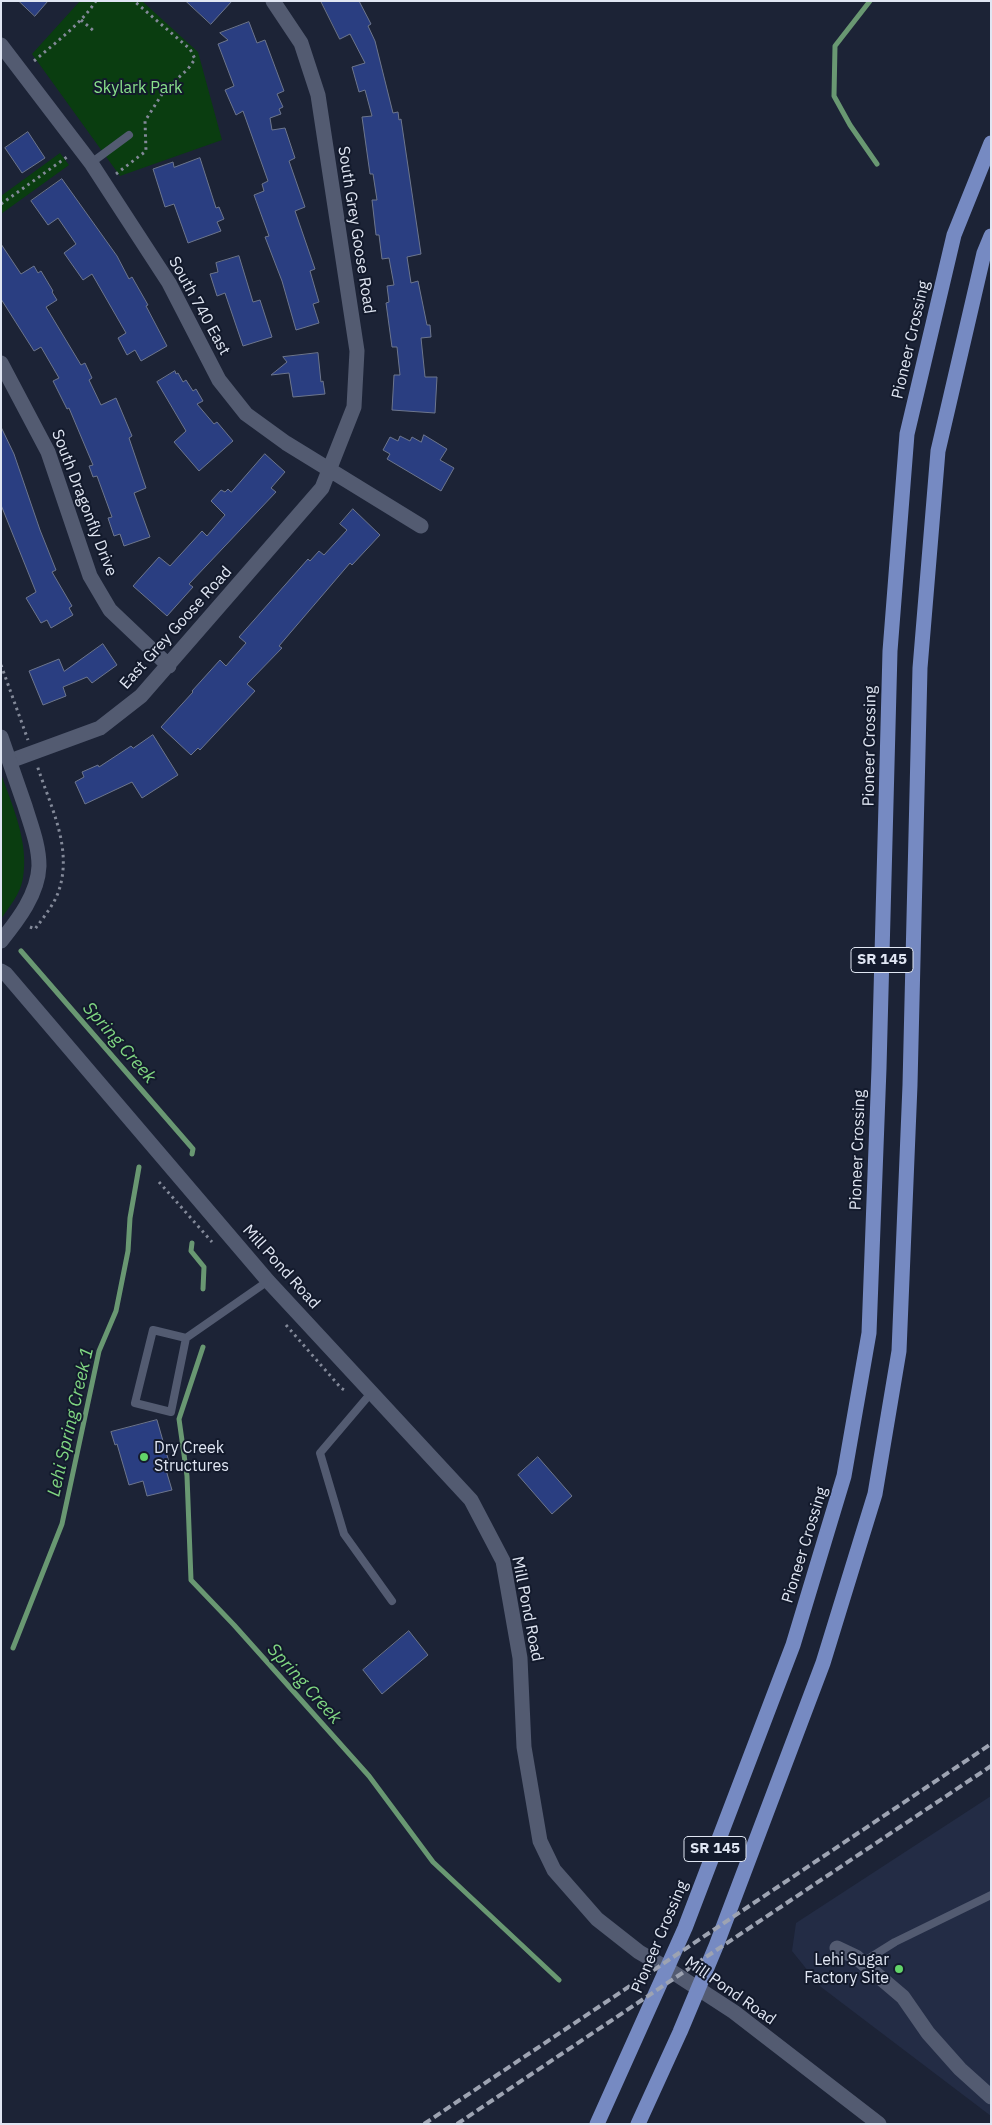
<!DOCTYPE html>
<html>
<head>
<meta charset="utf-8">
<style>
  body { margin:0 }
  #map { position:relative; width:992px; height:2125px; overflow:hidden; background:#1c2336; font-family:"IBM Plex Sans",sans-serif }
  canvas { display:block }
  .frame { position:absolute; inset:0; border:2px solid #e0e6f3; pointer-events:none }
</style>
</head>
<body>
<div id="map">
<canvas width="992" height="2125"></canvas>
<div class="frame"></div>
</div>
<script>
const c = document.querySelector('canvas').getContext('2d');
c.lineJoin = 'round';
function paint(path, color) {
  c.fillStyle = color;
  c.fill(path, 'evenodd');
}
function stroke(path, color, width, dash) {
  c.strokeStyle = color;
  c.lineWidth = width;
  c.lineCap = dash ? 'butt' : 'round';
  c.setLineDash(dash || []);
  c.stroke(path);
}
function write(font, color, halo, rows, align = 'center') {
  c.font = font + ' "IBM Plex Sans",sans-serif';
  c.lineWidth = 4;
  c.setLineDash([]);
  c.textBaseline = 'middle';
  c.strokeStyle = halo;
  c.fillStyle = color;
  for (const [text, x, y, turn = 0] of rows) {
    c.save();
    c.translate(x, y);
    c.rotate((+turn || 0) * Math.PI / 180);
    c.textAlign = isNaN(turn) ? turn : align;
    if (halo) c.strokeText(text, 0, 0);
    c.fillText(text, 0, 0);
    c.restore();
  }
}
const built = new Path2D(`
  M 991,1796 L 991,2116 L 821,1987 L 792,1951 L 796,1923 Z`);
const green = new Path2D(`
  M 80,1 L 142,1 L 198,52 L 222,140 L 120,176 L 32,54 Z
  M 60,153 L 69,165 L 1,214 L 1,196 Z
  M 1,774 C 13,807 29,843 23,878 C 21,893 9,907 1,919 Z`);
const stream = new Path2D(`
  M 870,1 L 835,46 L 834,96 L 850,125 L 877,164
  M 21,951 L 193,1149 L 192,1154
  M 192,1243 L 191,1251 L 204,1267 L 203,1289
  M 203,1347 L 179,1419 L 187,1476 L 191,1580 L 234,1625 L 369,1776 L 433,1862 L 559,1980
  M 13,1648 L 62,1524 L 99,1351 L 116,1311 L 128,1251 L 130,1218 L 139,1167`);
const building = new Path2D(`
  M 19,1 L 48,1 L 35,16 Z
  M 186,1 L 232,1 L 211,24 Z
  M 321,1 L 359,1 L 371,24 L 368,26 L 375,41 L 393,113 L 398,112 L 399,120 L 401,119 L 421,254 L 407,257 L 411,283 L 418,281 L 427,325 L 430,325 L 431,337 L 421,338 L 425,377 L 437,377 L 435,413 L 392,410 L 394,375 L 400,375 L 397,347 L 392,347 L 386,303 L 389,302 L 387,286 L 394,285 L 389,258 L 382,259 L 379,235 L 376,235 L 372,200 L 377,200 L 373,174 L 370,174 L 362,117 L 372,116 L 365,90 L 359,92 L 352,67 L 365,63 L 350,34 L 340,39 Z
  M 249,22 L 257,43 L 265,40 L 284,91 L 277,94 L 283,107 L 279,109 L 281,114 L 270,118 L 272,130 L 285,128 L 295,158 L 289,161 L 305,207 L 295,211 L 315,269 L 310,271 L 319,302 L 313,304 L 319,323 L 296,330 L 282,281 L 265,237 L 269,236 L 254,195 L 264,191 L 262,184 L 268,181 L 243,111 L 236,115 L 225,90 L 234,86 L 218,44 L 228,40 L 220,33 Z
  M 28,132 L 45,158 L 22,173 L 5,148 Z
  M 200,158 L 216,208 L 219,207 L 224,219 L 217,222 L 221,231 L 188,243 L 174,204 L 165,207 L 153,169 L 173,162 L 174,167 Z
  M 62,179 L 117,256 L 129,279 L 132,277 L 148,305 L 146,306 L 167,346 L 141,361 L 135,350 L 127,355 L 118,338 L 126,333 L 92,274 L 83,280 L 64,253 L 76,244 L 58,218 L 48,225 L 31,201 Z
  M 1,244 L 21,274 L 34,266 L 38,273 L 41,271 L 53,291 L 52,292 L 57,300 L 46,307 L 81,365 L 85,363 L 92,378 L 89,380 L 101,405 L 116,398 L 132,436 L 129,438 L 146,488 L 134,493 L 150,537 L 124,546 L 120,534 L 114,536 L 108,518 L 112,517 L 97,476 L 93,477 L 89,466 L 93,465 L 69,408 L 67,409 L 53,381 L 59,378 L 41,347 L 34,351 L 1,299 Z
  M 239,256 L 253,302 L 260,300 L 272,337 L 243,346 L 225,293 L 217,296 L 210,274 L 218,272 L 216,263 Z
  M 318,353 L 321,382 L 323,381 L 325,394 L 293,397 L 289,373 L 271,375 L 287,362 L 283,357 Z
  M 175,371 L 176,374 L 178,373 L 183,382 L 186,380 L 193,391 L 196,389 L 203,401 L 197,404 L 214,424 L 217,422 L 233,441 L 199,471 L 174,442 L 186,431 L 157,382 Z
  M 1,427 L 14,454 L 40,530 L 56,570 L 52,572 L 72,606 L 69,608 L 73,615 L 51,628 L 47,620 L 41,623 L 26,598 L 36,592 L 1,505 Z
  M 424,435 L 447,449 L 440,460 L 454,468 L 441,491 L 387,459 L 390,454 L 383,450 L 390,437 L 398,441 L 400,436 L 410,441 L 412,437 L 421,442 Z
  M 265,454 L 285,472 L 271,488 L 276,492 L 189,584 L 193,587 L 167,616 L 133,586 L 159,557 L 170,566 L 202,531 L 207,536 L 225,515 L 211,501 L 221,490 L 225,492 L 228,489 L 231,492 Z
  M 353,509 L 380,535 L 352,565 L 350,563 L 279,646 L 282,648 L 247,684 L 255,691 L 200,750 L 198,748 L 191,755 L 161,727 L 193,692 L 192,691 L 220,660 L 226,666 L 246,643 L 239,637 L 308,559 L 310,561 L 319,551 L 324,555 L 347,530 L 340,524 Z
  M 103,644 L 117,665 L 92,683 L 87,677 L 63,687 L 66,696 L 43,705 L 29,671 L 59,659 L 64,671 Z
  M 153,735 L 178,775 L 142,798 L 132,782 L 85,804 L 75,782 L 84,777 L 82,772 L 98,765 L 99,767 L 131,746 L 133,748 Z
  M 157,1420 L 171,1469 L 166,1470 L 172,1490 L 147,1496 L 143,1481 L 129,1485 L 117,1444 L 115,1445 L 111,1432 Z
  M 538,1457 L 572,1496 L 552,1514 L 518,1475 Z
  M 409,1631 L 428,1655 L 382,1694 L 363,1670 Z`);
const path = new Path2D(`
  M 81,20 L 95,32
  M 34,61 C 56,42 80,25 96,1
  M 116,174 L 146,151 L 145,121 L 164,91 L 188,69 L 195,59 L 190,49 L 134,1
  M 1,204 L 67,157
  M 1,665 L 28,740
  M 30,927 L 35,929 C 43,918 53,906 58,893 C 74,849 50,806 37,765
  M 159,1182 L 212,1242
  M 286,1325 L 341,1388 L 346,1391`);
const service = new Path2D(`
  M 91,163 L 129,135
  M 186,1338 L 171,1412 L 135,1403 L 153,1330 L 186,1338 L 268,1281
  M 371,1393 L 320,1453 L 344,1534 L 392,1601
  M 863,1962 L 895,1942 L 991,1895`);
const minor = new Path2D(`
  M 1,45 L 91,163 L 169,283 L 219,380 L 246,414 L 286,443 L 421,526
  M 1,363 L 48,452 L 90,576 L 110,610 L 169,666
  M 10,761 L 100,728 L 141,696 L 322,488 L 354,407 L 357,351 L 318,95 L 301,43 L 273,1
  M 837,1948 L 856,1957 L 903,1997 L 928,2033 L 960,2069 L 991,2097`);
const tertiary = new Path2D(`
  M 1,737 C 9,760 17,783 25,806 C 31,826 39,845 39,866 C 38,894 18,920 1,941
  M 1,971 L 6,974 L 268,1281 L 471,1500 L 503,1561 L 520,1658 L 524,1747 L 540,1841 L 554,1870 L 597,1919 L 639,1952 L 668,1969`);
const secondary = new Path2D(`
  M 668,1969 L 734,2012 L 879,2124`);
const trunk = new Path2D(`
  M 597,2124 L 685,1928 L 793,1645 L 844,1476 L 869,1333 L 879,1068 L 890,651 L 907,434 L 954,235 L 991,143
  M 638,2124 L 680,2032 L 716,1946 L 823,1663 L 875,1494 L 899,1351 L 910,1085 L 920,668 L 938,451 L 984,253 L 991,236`);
const rail = new Path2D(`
  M 424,2124 L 991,1744
  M 457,2124 L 991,1766`);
const markers = [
  [144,1457,5,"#62d469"],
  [899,1969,5,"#62d469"]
];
const shields = [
  [882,960,62],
  [715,1849,62]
];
const shieldNames = [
  ["SR 145",882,960],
  ["SR 145",715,1849]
];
const parkNames = [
  ["Skylark Park",138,88]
];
const streetNames = [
  ["South Grey Goose Road",356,230,81],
  ["South 740 East",199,306,61],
  ["Pioneer Crossing",911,340,-77],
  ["South Dragonfly Drive",84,503,69],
  ["East Grey Goose Road",176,628,-48],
  ["Pioneer Crossing",870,746,-89],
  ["Pioneer Crossing",858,1150,-88],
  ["Mill Pond Road",281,1267,48],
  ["Pioneer Crossing",805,1545,-73],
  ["Mill Pond Road",527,1609,79],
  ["Pioneer Crossing",660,1937,-67],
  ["Mill Pond Road",730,1991,35]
];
const poiNames = [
  ["Dry Creek",154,1448],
  ["Structures",154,1466],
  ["Lehi Sugar",889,1960,"right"],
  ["Factory Site",889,1978,"right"]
];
const waterNames = [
  ["Spring Creek",119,1043,49],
  ["Lehi Spring Creek 1",71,1422,-77],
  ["Spring Creek",304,1684,48]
];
paint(built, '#232c45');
paint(green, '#0a3d10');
stroke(stream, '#699872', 5);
paint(building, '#2a3e81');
stroke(building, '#6d768d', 1);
stroke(path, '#838999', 3, [2.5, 4]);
stroke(service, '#535b71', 8);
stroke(minor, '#535b71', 15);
stroke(tertiary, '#535b71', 15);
stroke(secondary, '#535b71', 15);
stroke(trunk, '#768ac2', 15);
stroke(rail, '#9da3b2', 4, [8, 4]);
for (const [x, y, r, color] of markers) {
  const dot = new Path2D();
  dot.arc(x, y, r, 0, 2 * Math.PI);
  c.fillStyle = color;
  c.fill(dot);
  stroke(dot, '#131a2c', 2);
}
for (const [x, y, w] of shields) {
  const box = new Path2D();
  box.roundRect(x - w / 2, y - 12.5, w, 25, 4);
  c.fillStyle = '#131a2c';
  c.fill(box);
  stroke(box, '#e0e6f3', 1);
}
write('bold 15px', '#e0e6f3', null, shieldNames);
write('16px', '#8ae28c', '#131a2c', parkNames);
write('16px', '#e0e6f3', '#131a2c', streetNames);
write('16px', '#e0e6f3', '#131a2c', poiNames, 'left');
write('italic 18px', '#80d782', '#131a2c', waterNames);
</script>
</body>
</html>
